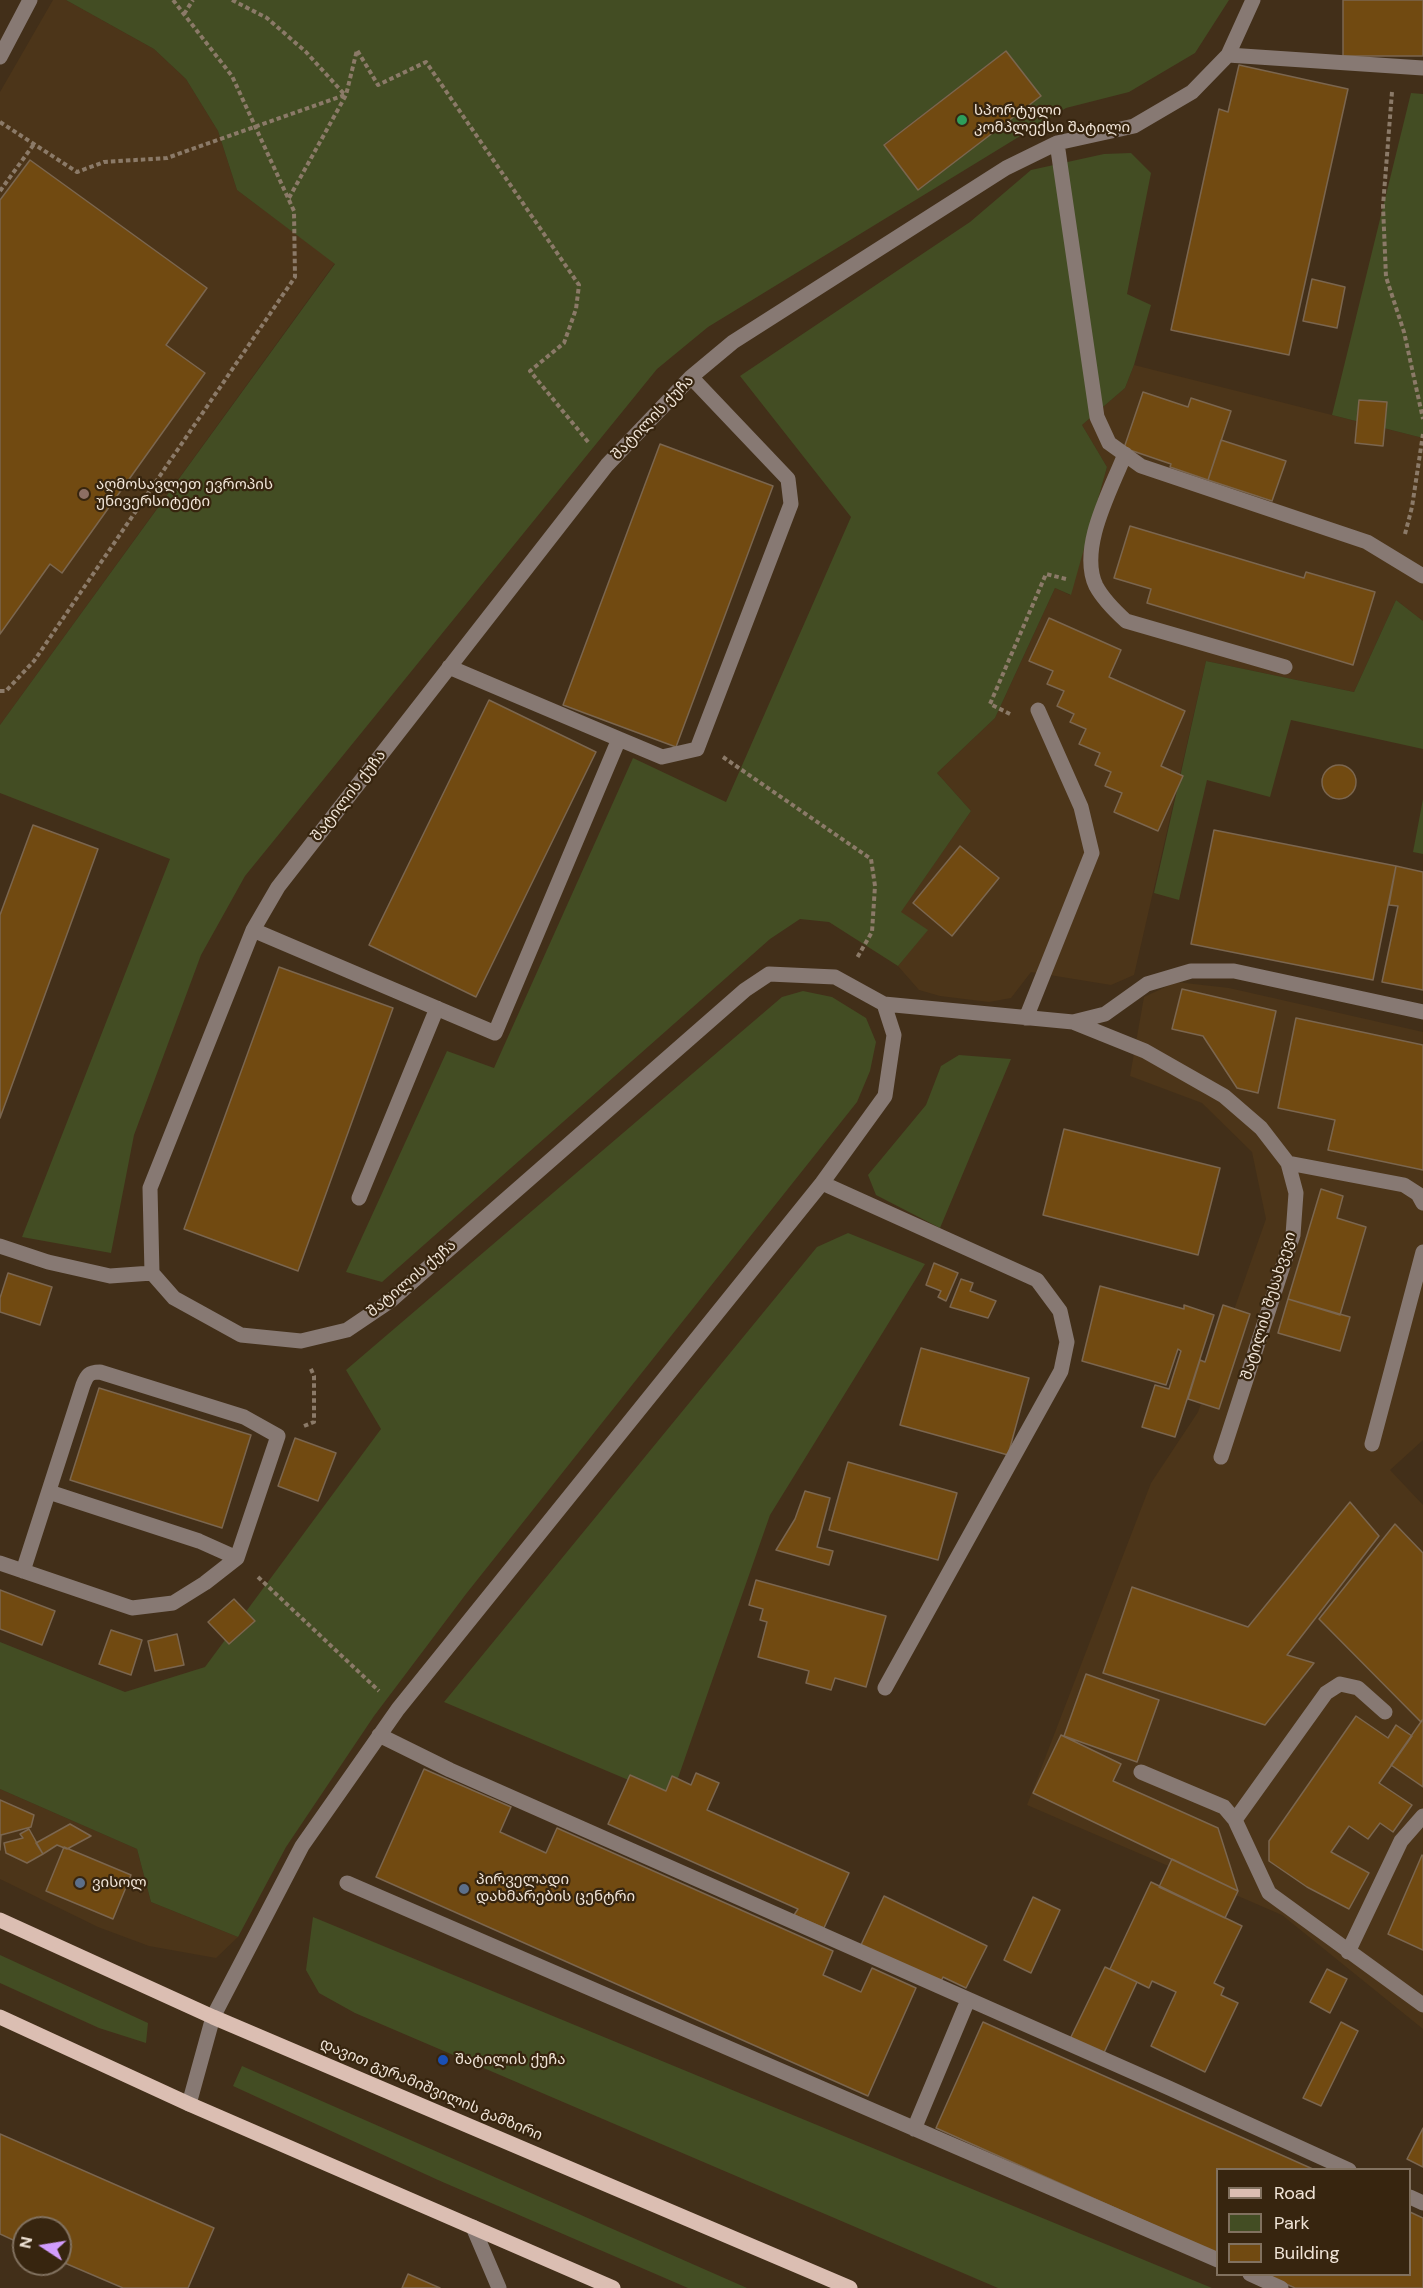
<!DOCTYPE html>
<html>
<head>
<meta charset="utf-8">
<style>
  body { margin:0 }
  #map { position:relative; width:1423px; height:2288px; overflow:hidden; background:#422f19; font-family:"DM Sans",sans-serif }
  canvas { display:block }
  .legend { position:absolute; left:1216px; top:2168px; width:195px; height:108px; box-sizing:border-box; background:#37250f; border:2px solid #81715f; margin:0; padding:8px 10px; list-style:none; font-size:18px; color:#f0e4d7 }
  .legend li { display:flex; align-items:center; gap:12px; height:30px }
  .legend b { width:30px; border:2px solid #81715f }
  .north { position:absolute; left:12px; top:2216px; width:60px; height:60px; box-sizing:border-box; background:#37250f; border:2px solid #81715f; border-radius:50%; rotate:282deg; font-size:16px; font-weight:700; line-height:24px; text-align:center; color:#f0e4d7 }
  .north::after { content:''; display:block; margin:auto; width:21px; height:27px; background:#d29cfd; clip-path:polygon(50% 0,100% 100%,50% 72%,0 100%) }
</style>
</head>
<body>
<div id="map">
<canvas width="1423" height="2288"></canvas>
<ul class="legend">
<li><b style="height:8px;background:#dbbeb2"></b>Road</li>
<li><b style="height:16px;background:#434d23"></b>Park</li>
<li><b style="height:16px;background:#714a11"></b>Building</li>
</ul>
<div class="north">N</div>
</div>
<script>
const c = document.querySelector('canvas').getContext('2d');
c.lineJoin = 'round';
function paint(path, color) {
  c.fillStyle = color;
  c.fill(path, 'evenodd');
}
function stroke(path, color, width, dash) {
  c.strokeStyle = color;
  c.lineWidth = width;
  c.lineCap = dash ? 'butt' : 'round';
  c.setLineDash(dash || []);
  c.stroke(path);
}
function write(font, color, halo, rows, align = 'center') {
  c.font = font + ' "DM Sans","Noto Sans Georgian",sans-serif';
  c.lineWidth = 4.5;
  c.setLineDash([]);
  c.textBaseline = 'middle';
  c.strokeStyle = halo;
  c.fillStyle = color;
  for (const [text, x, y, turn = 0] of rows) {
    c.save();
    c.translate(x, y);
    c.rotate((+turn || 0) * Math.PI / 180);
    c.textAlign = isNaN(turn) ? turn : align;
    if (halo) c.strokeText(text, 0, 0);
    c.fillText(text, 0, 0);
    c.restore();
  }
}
const built = new Path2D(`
  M 53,0 L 66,0 L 154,49 L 186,79 L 218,131 L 237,190 L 335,263 L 0,725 L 0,92 Z
  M 1134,365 L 1423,438 L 1423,621 L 1396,600 L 1354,692 L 1206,661 L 1134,975 L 1111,985 L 1031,972 L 1011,998 L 989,1002 L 940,996 L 919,990 L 898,966 L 927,930 L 900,913 L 971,811 L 937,773 L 995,718 L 1055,588 L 1070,595 L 1107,467 L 1082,425 L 1125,388 Z
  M 1176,982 L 1229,988 L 1423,1032 L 1423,1440 L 1390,1470 L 1423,1505 L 1423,2029 L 1282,1915 L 1027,1805 L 1151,1483 L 1198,1412 L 1266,1219 L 1252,1152 L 1202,1103 L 1130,1076 L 1144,997 Z
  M 0,1789 L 137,1849 L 151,1902 L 238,1937 L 216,1958 L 149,1946 L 98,1927 L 0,1879 Z`);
const green = new Path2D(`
  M 66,0 L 1229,0 L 1195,53 L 1129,92 L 1066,108 L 708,327 L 657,369 L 245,876 L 201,955 L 134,1135 L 111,1253 L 22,1237 L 170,859 L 0,793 L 0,725 L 335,264 L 237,190 L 218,131 L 186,79 L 154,49 ZM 1006,51 L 1040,96 L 918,190 L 884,144 Z
  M 1411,93 L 1423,94 L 1423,438 L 1332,415 Z
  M 1131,153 L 1151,173 L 1127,294 L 1151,305 L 1134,365 L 1125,388 L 1082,425 L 1107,467 L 1071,595 L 1055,588 L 995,718 L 937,773 L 971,811 L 901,912 L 928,930 L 898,966 L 829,922 L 800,919 L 770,939 L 382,1282 L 346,1272 L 447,1051 L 494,1068 L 633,758 L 726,802 L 851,517 L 740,376 L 970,222 L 1031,170 L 1104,154 Z
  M 1396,600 L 1423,621 L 1423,749 L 1291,720 L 1270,797 L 1207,780 L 1179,900 L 1154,893 L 1206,661 L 1354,692 Z
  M 1423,799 L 1423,854 L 1413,852 Z
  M 803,991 L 832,997 L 866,1018 L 876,1042 L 870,1071 L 857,1102 L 466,1594 L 374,1716 L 286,1847 L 238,1937 L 151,1902 L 137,1849 L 0,1789 L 0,1642 L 125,1692 L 205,1667 L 381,1429 L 346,1370 L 782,997 Z
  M 959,1055 L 1011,1059 L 940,1228 L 876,1195 L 868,1175 L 926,1105 L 941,1066 Z
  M 848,1233 L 925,1264 L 770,1515 L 671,1798 L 444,1702 L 817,1247 Z
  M 313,1917 L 1212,2288 L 998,2288 L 355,2013 L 319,1993 L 306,1970 Z
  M 0,1955 L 148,2023 L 146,2043 L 99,2028 L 0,1983 Z
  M 242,2066 L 747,2288 L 688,2288 L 438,2180 L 233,2086 Z`);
const building = new Path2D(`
  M 1343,0 L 1423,0 L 1423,56 L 1343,56 Z
  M 1006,51 L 1041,96 L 918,190 L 884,145 Z
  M 1239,65 L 1348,89 L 1289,355 L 1171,330 L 1219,109 L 1228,112 Z
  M 30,160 L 207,288 L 166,345 L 205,373 L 62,573 L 50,564 L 0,634 L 0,200 Z
  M 1312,279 L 1345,287 L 1337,328 L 1303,321 Z
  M 1143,392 L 1188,407 L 1191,398 L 1231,411 L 1208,480 L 1170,467 L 1171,464 L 1124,448 Z
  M 1359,400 L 1387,402 L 1383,446 L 1355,443 Z
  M 1221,440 L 1286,461 L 1272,501 L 1208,480 Z
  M 660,444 L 773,486 L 676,747 L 563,705 Z
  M 1130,526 L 1304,578 L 1306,572 L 1375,592 L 1353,665 L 1147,603 L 1151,589 L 1114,578 Z
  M 1049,618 L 1121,650 L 1109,677 L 1185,711 L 1161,766 L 1183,776 L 1158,831 L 1114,812 L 1122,793 L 1105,786 L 1111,772 L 1095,765 L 1100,753 L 1079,744 L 1086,729 L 1070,722 L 1074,714 L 1057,706 L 1064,691 L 1047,684 L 1053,671 L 1029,661 Z
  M 489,700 L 596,752 L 476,997 L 369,945 Z
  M1322 782a17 17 0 1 1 34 0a17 17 0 1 1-34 0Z
  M 33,825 L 98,849 L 0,1118 L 0,915 Z
  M 1214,830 L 1396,866 L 1373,980 L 1191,944 Z
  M 960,846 L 999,878 L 952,936 L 913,903 Z
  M 1396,866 L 1423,872 L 1423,990 L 1382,982 L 1398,906 L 1389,905 Z
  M 279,967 L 393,1008 L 298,1271 L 184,1229 Z
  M 1182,989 L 1276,1011 L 1258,1093 L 1237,1088 L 1203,1036 L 1172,1029 Z
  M 1296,1018 L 1423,1045 L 1423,1170 L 1328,1150 L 1335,1120 L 1278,1108 Z
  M 1064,1129 L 1220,1168 L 1198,1255 L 1043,1215 Z
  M 1321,1189 L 1343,1196 L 1337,1218 L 1366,1227 L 1340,1315 L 1288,1299 Z
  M 934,1263 L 958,1273 L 946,1301 L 938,1297 L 941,1291 L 926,1285 Z
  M 8,1273 L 52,1287 L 40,1325 L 0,1312 L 0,1298 Z
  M 961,1279 L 973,1283 L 970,1291 L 996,1301 L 988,1318 L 950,1307 Z
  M 1100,1286 L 1184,1309 L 1184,1305 L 1214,1315 L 1175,1437 L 1142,1427 L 1155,1385 L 1169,1389 L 1181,1351 L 1178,1349 L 1166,1385 L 1082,1361 Z
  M 1288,1299 L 1350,1317 L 1340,1351 L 1278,1333 Z
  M 1223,1305 L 1250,1314 L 1219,1409 L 1188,1399 L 1200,1360 L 1205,1362 Z
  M 921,1348 L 1029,1378 L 1008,1455 L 900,1425 Z
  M 99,1388 L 251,1435 L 222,1528 L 70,1480 Z
  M 295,1438 L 336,1453 L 318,1501 L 278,1486 Z
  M 848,1462 L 957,1493 L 938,1560 L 829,1530 Z
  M 805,1491 L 830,1498 L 817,1547 L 833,1551 L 829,1565 L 776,1550 L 795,1519 Z
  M 1350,1502 L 1379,1536 L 1287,1655 L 1314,1663 L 1265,1725 L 1103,1673 L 1132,1587 L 1248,1627 Z
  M 1395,1524 L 1423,1553 L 1423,1719 L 1421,1722 L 1319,1619 Z
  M 756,1580 L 886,1616 L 866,1687 L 835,1678 L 831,1690 L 806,1683 L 809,1671 L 758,1657 L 767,1622 L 760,1620 L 763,1609 L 749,1605 Z
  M 0,1590 L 55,1611 L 42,1645 L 0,1629 Z
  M 234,1599 L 255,1621 L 229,1644 L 208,1622 Z
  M 111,1630 L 142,1640 L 131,1675 L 99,1664 Z
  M 177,1634 L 184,1665 L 155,1671 L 148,1641 Z
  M 1086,1674 L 1159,1700 L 1137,1762 L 1064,1736 Z
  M 1356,1716 L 1388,1738 L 1396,1725 L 1412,1736 L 1379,1783 L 1412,1805 L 1393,1832 L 1380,1823 L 1368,1839 L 1349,1826 L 1331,1852 L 1369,1873 L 1349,1909 L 1307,1887 L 1269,1861 L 1269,1841 Z
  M 1423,1719 L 1423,1787 L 1391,1765 Z
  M 1061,1735 L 1121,1764 L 1113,1781 L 1218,1828 L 1238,1891 L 1033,1793 Z
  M 424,1769 L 511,1807 L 500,1832 L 546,1853 L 557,1828 L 833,1951 L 823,1975 L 861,1992 L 872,1968 L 916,1988 L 868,2096 L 376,1877 Z
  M 696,1773 L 719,1783 L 707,1810 L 849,1873 L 824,1928 L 794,1915 L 798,1909 L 608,1824 L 630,1775 L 666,1791 L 672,1776 L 691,1785 Z
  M 0,1800 L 34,1815 L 31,1827 L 1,1835 L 0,1850 Z
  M 70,1824 L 91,1836 L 67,1849 L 57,1845 L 43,1854 L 36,1843 Z
  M 29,1829 L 43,1854 L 27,1863 L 6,1853 L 4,1843 L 23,1838 L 20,1834 Z
  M 64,1847 L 131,1875 L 113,1919 L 46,1891 Z
  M 1422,1855 L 1423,1856 L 1423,1950 L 1388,1934 Z
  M 1172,1859 L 1238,1891 L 1225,1918 L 1159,1887 Z
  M 1151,1882 L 1242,1926 L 1214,1983 L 1224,1988 L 1221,1995 L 1238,2003 L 1205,2072 L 1151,2046 L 1176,1992 L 1152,1981 L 1149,1988 L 1110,1969 Z
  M 884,1896 L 987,1946 L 966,1988 L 943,1977 L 939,1986 L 860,1947 Z
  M 1033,1897 L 1060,1910 L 1031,1973 L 1004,1960 Z
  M 1105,1967 L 1137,1982 L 1102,2057 L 1069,2041 Z
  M 1327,1969 L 1347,1979 L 1330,2013 L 1310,2002 Z
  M 983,2022 L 1315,2170 L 1218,2170 L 1218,2254 L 936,2128 Z
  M 1341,2022 L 1358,2031 L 1321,2106 L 1303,2098 Z
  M 1423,2128 L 1423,2167 L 1407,2159 Z
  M 0,2134 L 214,2228 L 188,2288 L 123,2288 L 60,2261 L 60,2228 L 24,2228 L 24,2245 L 0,2234 Z
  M 1410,2212 L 1423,2218 L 1423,2288 L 1295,2288 L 1264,2274 L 1410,2274 Z
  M 408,2274 L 440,2288 L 402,2288 Z`);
const path = new Path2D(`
  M 232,0 L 267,18 L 306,52 L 345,95
  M 184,14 L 193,0
  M 1392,92 L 1383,206 L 1386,277 L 1404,332 L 1423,419
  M 0,122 L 77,172 L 104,162 L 167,158 L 345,95
  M 0,191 L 34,144
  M 289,198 L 346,95 L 357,50 L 378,85 L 426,62 L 579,285 L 576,309 L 564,343 L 530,371 L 589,443
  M 1405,534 L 1412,507 L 1423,434
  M 0,691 L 6,691 L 34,661 L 295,277 L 294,211 L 232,76 L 173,0
  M 1010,714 L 990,704 L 1046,574 L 1066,579
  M 723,757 L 871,859 L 875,886 L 872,932 L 857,958
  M 304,1426 L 314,1422 L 314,1376 L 310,1367
  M 258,1577 L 379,1691`);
const minor = new Path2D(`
  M 1228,55 L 1423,68
  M 0,57 L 30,0
  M 1057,143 L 1097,417 L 1109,443 L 1141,466 L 1367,542 L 1423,576
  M 1125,454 C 1111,490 1078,548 1096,586 C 1103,599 1115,611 1126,621 L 1285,667
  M 619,739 L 662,757 L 697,749 L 791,504 L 788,479 L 691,377
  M 253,930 L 495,1033 L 619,739 L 449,667
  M 884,1004 L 1073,1022 L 1145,1051 L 1224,1096 L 1261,1128 L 1288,1163 L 1296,1193 L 1293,1235 L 1221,1457
  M 1026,1018 L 1092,853 L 1081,807 L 1038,710
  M 1073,1022 L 1105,1014 L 1147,984 L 1191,971 L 1234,971 L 1423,1012
  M 1288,1163 L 1404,1185 L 1418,1194 L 1423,1203
  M 822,1183 L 1037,1280 L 1060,1311 L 1067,1342 L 1061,1371 L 885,1688
  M 359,1198 L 437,1008
  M 0,1246 L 48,1262 L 110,1276 L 152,1273
  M 1372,1444 L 1423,1252
  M 49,1492 L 199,1541 L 237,1558
  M 0,1563 L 132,1608 L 173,1603 L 205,1583 L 237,1558 L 278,1436 L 244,1417 L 100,1372 C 89,1372 87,1375 83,1385 L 23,1571
  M 379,1735 L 450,1770 L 1169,2088 L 1349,2170
  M 1141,1772 L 1224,1807 L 1235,1820 L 1269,1893 L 1423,2005
  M 1235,1820 L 1326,1693 L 1340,1684 L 1358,1688 L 1385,1712
  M 347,1883 L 1218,2260
  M 1348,1952 L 1401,1841 L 1423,1816
  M 189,2104 L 213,2017 L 302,1846 L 398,1709 L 822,1183 L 885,1096 L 894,1035 L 884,1004 L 835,977 L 769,974 L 745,990 L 390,1301 L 347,1330 L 301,1341 L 241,1335 L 174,1298 L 152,1273 L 150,1188 L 253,930 L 278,887 L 607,465 L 691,377 L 733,342 L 1006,168 L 1057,143 L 1134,126 L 1192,92 L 1228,55 L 1253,0
  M 914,2129 L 968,2000
  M 1410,2197 L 1423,2203
  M 473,2227 L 499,2288
  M 1250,2274 L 1281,2288`);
const major = new Path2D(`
  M 0,1920 L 213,2017 L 850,2288
  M 0,2017 L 189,2104 L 613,2288`);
const markers = [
  [962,120,6,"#2e9e5b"],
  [84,494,6,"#8d6e63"],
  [80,1883,6,"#5c6f8a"],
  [464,1889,6,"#5c6f8a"],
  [443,2060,6,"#1a4fb4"]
];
const poiNames = [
  ["სპორტული",974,111],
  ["კომპლექსი შატილი",974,128],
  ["აღმოსავლეთ ევროპის",96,485],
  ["უნივერსიტეტი",96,502],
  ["პირველადი",476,1880],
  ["დახმარების ცენტრი",476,1897],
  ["ვისოლ",92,1883],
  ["შატილის ქუჩა",455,2060]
];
const streetNames = [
  ["შატილის ქუჩა",653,418,-46],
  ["შატილის ქუჩა",349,796,-52],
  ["შატილის ქუჩა",412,1279,-40],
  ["შატილის შესახვევი",1269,1306,-73],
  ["დავით გურამიშვილის გამზირი",431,2090,23]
];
paint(built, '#4c3519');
paint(green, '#434d23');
paint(building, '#714a11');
stroke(building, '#7b664f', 1.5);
stroke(path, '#8b7a68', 4, [4.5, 3]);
stroke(minor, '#877973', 15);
stroke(major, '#dbbeb2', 15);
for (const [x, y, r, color] of markers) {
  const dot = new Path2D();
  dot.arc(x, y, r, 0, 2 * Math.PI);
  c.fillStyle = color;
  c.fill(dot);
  stroke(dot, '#37250f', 2);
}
write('15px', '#f0e4d7', '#37250f', poiNames, 'left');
write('15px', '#f0e4d7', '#37250f', streetNames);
</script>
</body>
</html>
